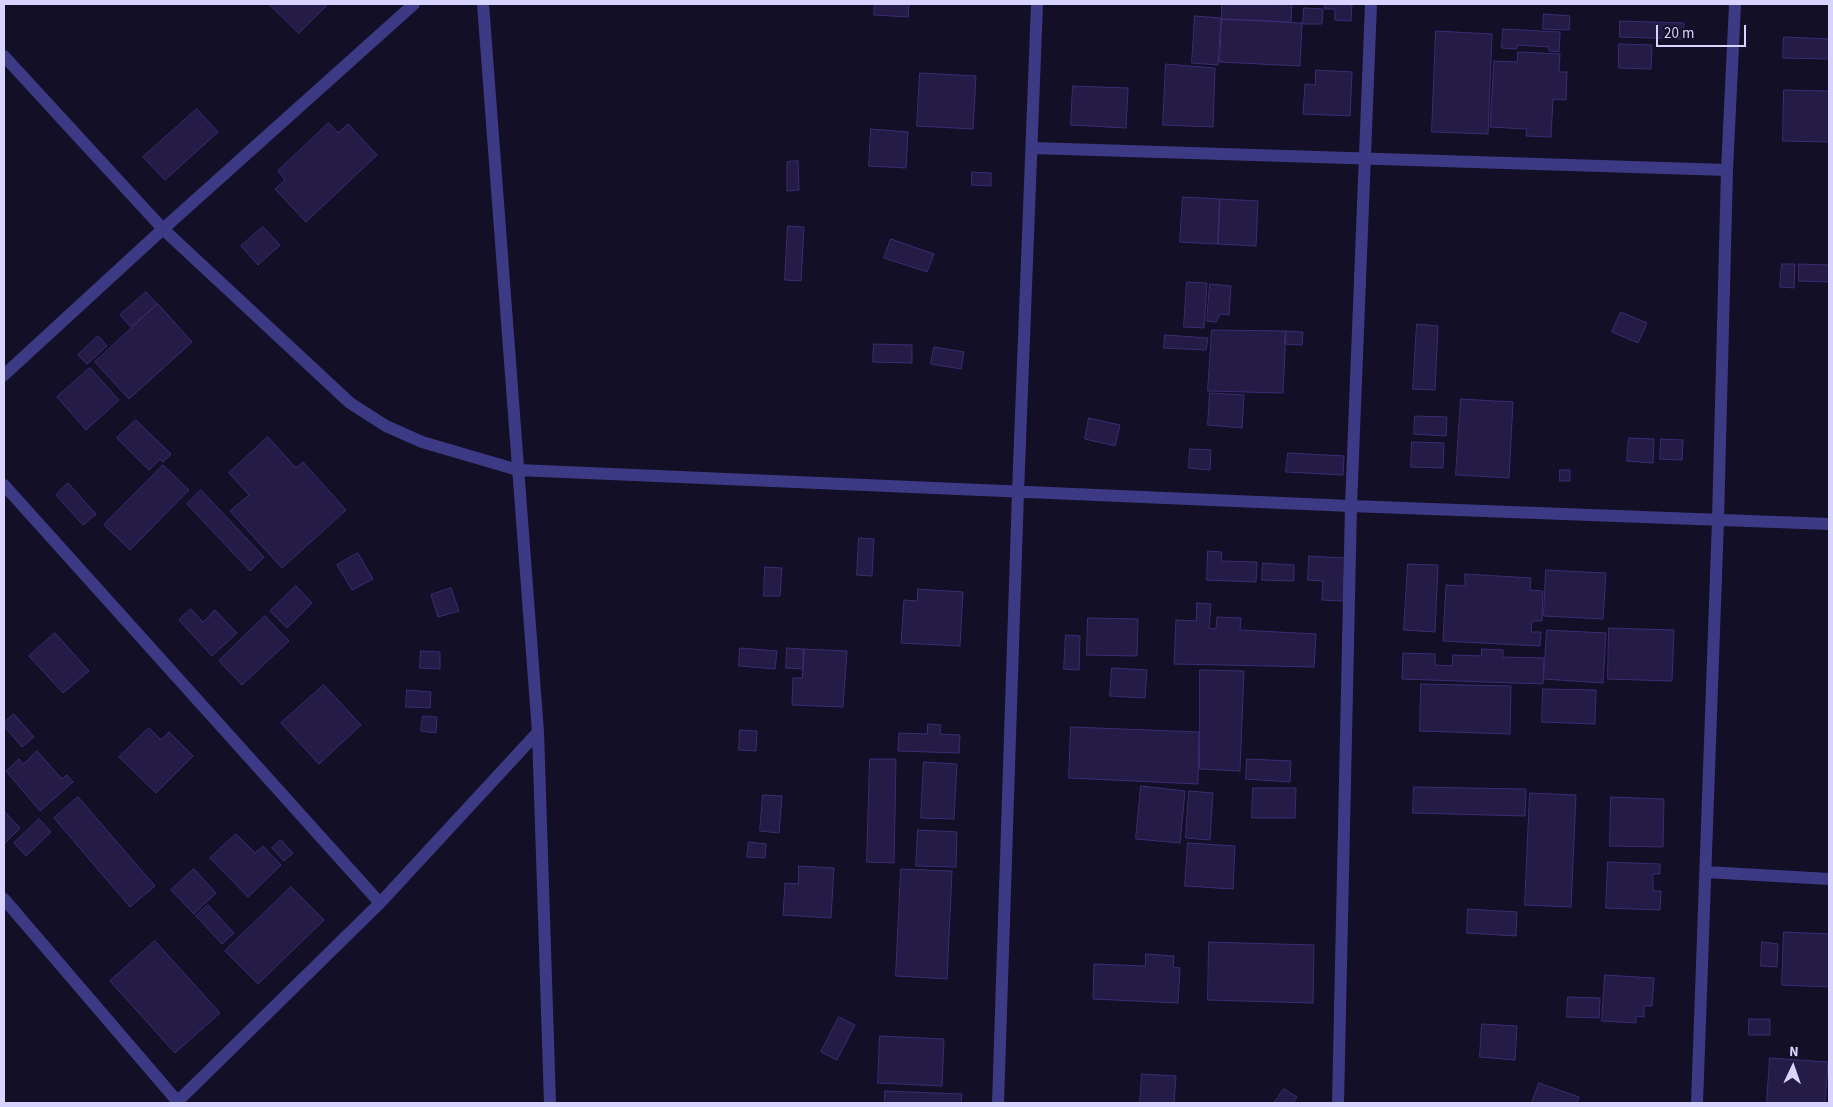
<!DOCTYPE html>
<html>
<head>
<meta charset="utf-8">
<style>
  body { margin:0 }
  #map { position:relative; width:1833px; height:1107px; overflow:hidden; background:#130f26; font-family:"Source Sans 3",sans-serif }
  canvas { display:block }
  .frame { position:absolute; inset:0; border:5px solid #d9d4ff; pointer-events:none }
  .north { position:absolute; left:1768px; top:1042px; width:50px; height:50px; -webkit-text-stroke:4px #130f26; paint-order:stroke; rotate:3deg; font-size:14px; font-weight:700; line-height:20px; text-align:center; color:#d9d4ff }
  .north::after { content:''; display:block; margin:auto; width:18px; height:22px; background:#d9d4ff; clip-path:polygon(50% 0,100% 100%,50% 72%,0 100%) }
  .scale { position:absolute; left:1656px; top:25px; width:90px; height:22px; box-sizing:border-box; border:2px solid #d9d4ff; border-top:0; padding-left:6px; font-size:15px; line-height:18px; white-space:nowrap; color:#d9d4ff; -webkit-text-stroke:4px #130f26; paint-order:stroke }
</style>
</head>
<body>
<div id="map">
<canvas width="1833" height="1107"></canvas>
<div class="frame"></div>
<div class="north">N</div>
<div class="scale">20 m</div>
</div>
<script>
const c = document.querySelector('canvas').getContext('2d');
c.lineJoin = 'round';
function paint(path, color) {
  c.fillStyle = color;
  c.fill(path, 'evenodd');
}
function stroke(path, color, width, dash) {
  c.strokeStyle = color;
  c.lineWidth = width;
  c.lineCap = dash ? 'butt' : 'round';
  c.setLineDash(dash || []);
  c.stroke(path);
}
const building = new Path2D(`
  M 269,4 L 328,4 L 299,33 Z
  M 875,4 L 909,4 L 908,17 L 874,15 Z
  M 1222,4 L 1292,4 L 1291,22 L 1222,19 Z
  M 1325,4 L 1352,4 L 1351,21 L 1335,20 L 1335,9 L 1325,9 Z
  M 1304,8 L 1323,9 L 1322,24 L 1303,24 Z
  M 1544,14 L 1570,16 L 1569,30 L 1543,29 Z
  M 1195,16 L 1221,18 L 1218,65 L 1192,63 Z
  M 1222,19 L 1302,23 L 1300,66 L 1220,62 Z
  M 1620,21 L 1684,23 L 1683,39 L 1620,37 Z
  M 1503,29 L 1560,32 L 1559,52 L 1549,51 L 1549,47 L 1517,45 L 1517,49 L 1502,48 Z
  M 1436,31 L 1492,34 L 1488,134 L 1432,132 Z
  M 1784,37 L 1829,39 L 1829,59 L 1783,58 Z
  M 1619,44 L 1652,45 L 1651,69 L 1619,68 Z
  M 1518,52 L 1560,54 L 1559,72 L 1567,72 L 1566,100 L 1553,99 L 1551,137 L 1526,136 L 1527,129 L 1490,127 L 1494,61 L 1517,62 Z
  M 1166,64 L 1215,68 L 1213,127 L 1163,125 Z
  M 1316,70 L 1352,72 L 1350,116 L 1303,114 L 1305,84 L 1315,85 Z
  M 920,73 L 976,76 L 973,129 L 917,126 Z
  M 1073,86 L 1128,88 L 1126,128 L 1071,125 Z
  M 1784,90 L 1829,91 L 1829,142 L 1783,141 Z
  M 197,109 L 218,132 L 165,180 L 143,157 Z
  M 329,123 L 338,133 L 348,124 L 377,155 L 306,222 L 275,189 L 285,180 L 278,171 Z
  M 871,129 L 908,132 L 906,168 L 869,166 Z
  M 798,161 L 799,190 L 787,191 L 787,162 Z
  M 972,172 L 991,173 L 991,186 L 972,185 Z
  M 1183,197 L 1220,199 L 1218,244 L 1180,242 Z
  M 1220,199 L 1258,201 L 1256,246 L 1218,244 Z
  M 788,226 L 804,227 L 801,281 L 785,280 Z
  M 263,227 L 280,245 L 258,265 L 241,246 Z
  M 891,239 L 934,254 L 927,272 L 884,258 Z
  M 1782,264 L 1795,264 L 1794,288 L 1780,287 Z
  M 1799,264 L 1829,265 L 1829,282 L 1799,281 Z
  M 1187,282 L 1207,283 L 1204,328 L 1184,327 Z
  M 1210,284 L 1231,286 L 1229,315 L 1220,314 L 1216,322 L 1207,321 Z
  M 146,292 L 157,304 L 131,327 L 120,315 Z
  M 158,304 L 192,342 L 129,399 L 95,362 Z
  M 1621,312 L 1647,323 L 1638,343 L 1612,332 Z
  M 1417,324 L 1438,326 L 1435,390 L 1413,389 Z
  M 1212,330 L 1286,331 L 1283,393 L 1208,391 Z
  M 1286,331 L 1303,332 L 1302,345 L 1285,344 Z
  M 1165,335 L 1208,338 L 1206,350 L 1164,348 Z
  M 98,336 L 107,346 L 87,364 L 78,355 Z
  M 874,344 L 912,345 L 912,363 L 873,362 Z
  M 934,347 L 964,352 L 961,369 L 931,364 Z
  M 90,368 L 119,400 L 86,430 L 57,397 Z
  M 1210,393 L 1244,395 L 1242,428 L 1208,425 Z
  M 1461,399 L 1513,402 L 1509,478 L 1456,475 Z
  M 1415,416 L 1447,417 L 1446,436 L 1414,434 Z
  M 1089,418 L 1120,425 L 1115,446 L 1085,439 Z
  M 136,420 L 171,454 L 163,462 L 160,459 L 149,470 L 117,438 Z
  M 268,437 L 296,468 L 303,462 L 346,510 L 282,568 L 230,511 L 249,495 L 229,473 Z
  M 1629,438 L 1654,439 L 1653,463 L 1627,461 Z
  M 1661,439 L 1683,440 L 1682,460 L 1660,459 Z
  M 1412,442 L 1444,443 L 1443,468 L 1411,467 Z
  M 1190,449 L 1211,450 L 1210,470 L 1189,468 Z
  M 1288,453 L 1344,456 L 1343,475 L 1286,472 Z
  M 163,465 L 189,490 L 130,550 L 104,525 Z
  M 1560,470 L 1570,470 L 1570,481 L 1560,481 Z
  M 68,483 L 96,514 L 83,525 L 56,495 Z
  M 201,490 L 264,557 L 250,571 L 187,504 Z
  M 859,538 L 874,539 L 872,576 L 857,575 Z
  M 1208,551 L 1222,552 L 1221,561 L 1257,562 L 1256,582 L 1207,580 Z
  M 358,553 L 373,579 L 352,590 L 337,565 Z
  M 1309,556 L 1345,558 L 1343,601 L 1322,600 L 1323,581 L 1308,580 Z
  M 1263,563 L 1294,565 L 1294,581 L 1262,580 Z
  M 1408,564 L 1438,565 L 1435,632 L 1404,630 Z
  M 765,567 L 782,568 L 780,596 L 764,596 Z
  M 1546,570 L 1606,573 L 1603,619 L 1544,616 Z
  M 1465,574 L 1531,578 L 1530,590 L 1543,591 L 1542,621 L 1532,621 L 1531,632 L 1541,632 L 1540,646 L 1443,641 L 1446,585 L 1465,586 Z
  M 296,586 L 312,603 L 287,628 L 270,611 Z
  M 451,588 L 459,611 L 438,617 L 431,595 Z
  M 918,589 L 963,592 L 960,646 L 901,643 L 904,600 L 917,601 Z
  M 1197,603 L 1211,604 L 1209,628 L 1216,629 L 1217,617 L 1241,618 L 1240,630 L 1316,634 L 1314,667 L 1174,664 L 1176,620 L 1196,621 Z
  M 191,609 L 203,622 L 215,610 L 237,633 L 212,656 L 179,620 Z
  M 265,616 L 289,641 L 242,685 L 219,661 Z
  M 1088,618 L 1138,619 L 1137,656 L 1087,655 Z
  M 1609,628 L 1674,630 L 1672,681 L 1608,679 Z
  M 1547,630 L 1606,633 L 1603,683 L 1544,679 Z
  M 55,633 L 89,671 L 63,693 L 29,656 Z
  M 1066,635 L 1080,636 L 1079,670 L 1064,669 Z
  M 740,648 L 777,651 L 775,669 L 739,666 Z
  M 787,648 L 804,649 L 803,669 L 786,668 Z
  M 804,649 L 847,651 L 843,707 L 792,705 L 793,678 L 802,678 Z
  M 1482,649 L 1503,650 L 1503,657 L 1544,658 L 1543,684 L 1402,679 L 1403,653 L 1435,654 L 1435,665 L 1452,666 L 1453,655 L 1481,656 Z
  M 421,651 L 440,652 L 440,669 L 420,668 Z
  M 1112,668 L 1147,670 L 1145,698 L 1110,696 Z
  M 1200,670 L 1244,671 L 1240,771 L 1200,769 Z
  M 1421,684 L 1511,686 L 1510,734 L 1420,731 Z
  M 324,685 L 361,725 L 319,764 L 281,723 Z
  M 1543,689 L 1596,690 L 1595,724 L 1542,722 Z
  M 407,690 L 431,692 L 430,708 L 406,707 Z
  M 14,714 L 34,737 L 22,747 L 4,726 L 4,723 Z
  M 423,716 L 437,717 L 436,733 L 421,731 Z
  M 928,724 L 941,725 L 940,734 L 960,735 L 959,753 L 898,751 L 899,733 L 927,734 Z
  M 1071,727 L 1199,732 L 1198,784 L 1069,778 Z
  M 149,728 L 161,740 L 169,732 L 193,756 L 156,793 L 119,757 Z
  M 740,730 L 757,731 L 756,751 L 739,750 Z
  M 37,751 L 62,779 L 67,775 L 73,782 L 40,811 L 6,771 L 19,759 L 23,764 Z
  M 870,759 L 896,759 L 894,863 L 867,862 Z
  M 1247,759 L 1291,761 L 1290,782 L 1246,779 Z
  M 924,762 L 957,764 L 954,819 L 921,818 Z
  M 1141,786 L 1185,791 L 1180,843 L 1136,839 Z
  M 1414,787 L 1526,789 L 1525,816 L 1413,813 Z
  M 1253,788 L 1296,788 L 1295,818 L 1252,818 Z
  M 1189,791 L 1213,793 L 1210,840 L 1186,838 Z
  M 1530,793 L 1576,795 L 1571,907 L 1525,905 Z
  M 763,795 L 782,796 L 779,833 L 760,831 Z
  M 78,797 L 155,886 L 130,907 L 54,818 Z
  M 1611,797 L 1664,799 L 1663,847 L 1610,846 Z
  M 4,811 L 20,828 L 5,843 L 4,841 Z
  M 39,819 L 51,832 L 26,856 L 14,843 Z
  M 918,830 L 957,832 L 956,867 L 916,866 Z
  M 236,834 L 255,853 L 263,846 L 281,865 L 248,897 L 210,858 Z
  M 281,840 L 293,853 L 284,861 L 272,848 Z
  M 749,842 L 766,844 L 765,858 L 747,857 Z
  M 1188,843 L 1235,846 L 1233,889 L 1185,886 Z
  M 1608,862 L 1660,864 L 1660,874 L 1653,874 L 1653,891 L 1661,891 L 1660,910 L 1606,908 Z
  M 799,866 L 834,868 L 831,918 L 783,915 L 785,883 L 798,884 Z
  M 194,869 L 216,893 L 194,914 L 171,890 Z
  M 901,869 L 952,871 L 947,979 L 896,976 Z
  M 291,887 L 324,920 L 258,984 L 225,951 Z
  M 208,905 L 234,933 L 222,944 L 196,916 Z
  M 1468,909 L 1517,912 L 1516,936 L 1467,933 Z
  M 1784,932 L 1829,934 L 1829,987 L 1782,985 Z
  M 155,941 L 220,1013 L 175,1053 L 110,981 Z
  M 1209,942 L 1314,945 L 1313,1003 L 1208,1000 Z
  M 1762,942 L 1778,944 L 1777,967 L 1761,966 Z
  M 1146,954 L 1174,956 L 1173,967 L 1180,968 L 1178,1003 L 1093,999 L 1094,964 L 1145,966 Z
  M 1605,975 L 1654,978 L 1652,1006 L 1644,1006 L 1644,1017 L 1636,1016 L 1636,1023 L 1602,1021 Z
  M 1568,997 L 1600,998 L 1599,1018 L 1567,1017 Z
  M 839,1017 L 855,1025 L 837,1060 L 821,1052 Z
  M 1749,1019 L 1770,1019 L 1770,1035 L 1749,1035 Z
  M 1482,1024 L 1517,1026 L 1515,1060 L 1480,1057 Z
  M 880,1036 L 944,1039 L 942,1086 L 878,1083 Z
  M 1770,1058 L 1828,1062 L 1825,1103 L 1767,1103 Z
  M 1142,1074 L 1176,1076 L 1174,1103 L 1140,1103 Z
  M 1539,1083 L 1579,1097 L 1577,1103 L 1532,1103 Z
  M 1284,1089 L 1297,1097 L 1293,1103 L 1274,1103 Z
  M 885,1091 L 962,1094 L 961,1103 L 885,1103 Z`);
const street = new Path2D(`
  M 483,4 L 538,732 L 550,1103
  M 4,56 L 163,229 L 350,403 L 386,426 L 422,442 L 518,470 L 1351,506 L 1829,524
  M 1033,148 L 1727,170
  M 4,375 L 163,229 L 414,4
  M 4,485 L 380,903
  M 1706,872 L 1829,879
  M 4,899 L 178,1102
  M 176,1103 L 380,903 L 538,732
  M 998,1103 L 1018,492 L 1037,4
  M 1338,1103 L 1351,506 L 1371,4
  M 1697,1103 L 1718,520 L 1727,170 L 1735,4`);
paint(building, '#241b47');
stroke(building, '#3b2d73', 1);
stroke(street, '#3d3a85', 12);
</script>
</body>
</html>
